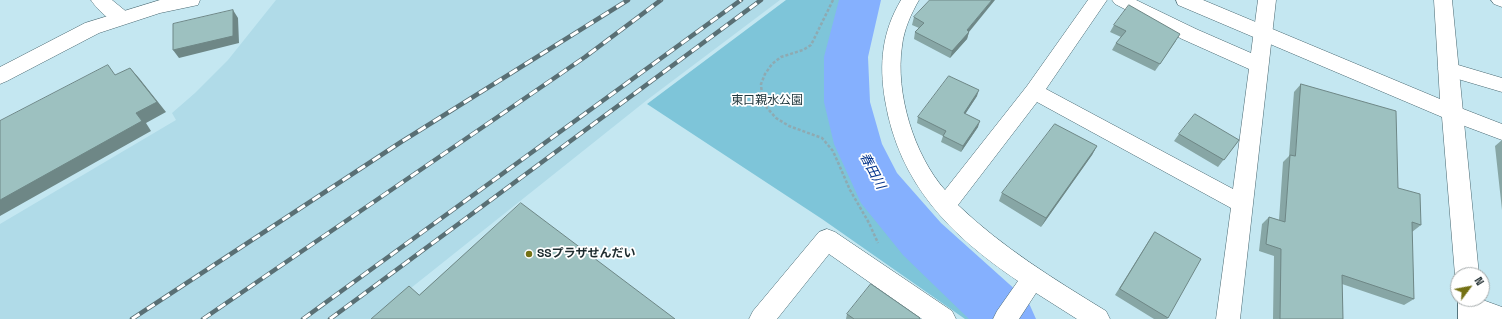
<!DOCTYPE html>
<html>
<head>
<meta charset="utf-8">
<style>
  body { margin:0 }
  #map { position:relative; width:1502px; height:319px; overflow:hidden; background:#c4e7f1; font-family:"Space Grotesk",sans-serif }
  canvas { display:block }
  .north { position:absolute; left:1450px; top:267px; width:40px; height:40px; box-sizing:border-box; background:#fff; border:1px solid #a4aaab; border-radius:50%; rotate:58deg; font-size:11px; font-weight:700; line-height:16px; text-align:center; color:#1c2a2d }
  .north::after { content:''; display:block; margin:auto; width:14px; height:18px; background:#747114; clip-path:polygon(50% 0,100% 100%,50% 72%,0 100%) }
</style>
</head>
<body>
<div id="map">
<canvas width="1502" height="319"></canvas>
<div class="north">N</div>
</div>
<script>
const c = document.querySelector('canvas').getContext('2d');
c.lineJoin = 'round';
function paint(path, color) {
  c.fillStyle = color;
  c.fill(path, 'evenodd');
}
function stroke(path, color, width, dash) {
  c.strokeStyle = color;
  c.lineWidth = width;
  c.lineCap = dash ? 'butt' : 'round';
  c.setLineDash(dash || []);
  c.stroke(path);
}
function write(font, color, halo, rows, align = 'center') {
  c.font = font + ' "Space Grotesk","Noto Sans JP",sans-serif';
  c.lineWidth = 3.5;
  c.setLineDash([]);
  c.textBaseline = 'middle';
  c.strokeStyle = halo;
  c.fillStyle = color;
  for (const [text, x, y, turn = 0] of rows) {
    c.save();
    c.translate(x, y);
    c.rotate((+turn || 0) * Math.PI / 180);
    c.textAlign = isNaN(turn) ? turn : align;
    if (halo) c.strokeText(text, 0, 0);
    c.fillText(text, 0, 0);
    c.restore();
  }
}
const built = new Path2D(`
  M 276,0 L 780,0 L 647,100 L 372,319 L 0,319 L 0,224 L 176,120 L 172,113 L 195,93 L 228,60 Z`);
const green = new Path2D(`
  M 786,0 L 839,0 L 845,4 L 834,71 L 836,107 L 848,153 L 868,194 L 902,241 L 941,279 L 986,314 L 983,319 L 965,319 L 822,219 L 647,104 Z`);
const river = new Path2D(`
  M 839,0 L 881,0 L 868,57 L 870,102 L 882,144 L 897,173 L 941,223 L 1028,301 L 1036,319 L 969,319 L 903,255 L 861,203 L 834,144 L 824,102 L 824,57 Z`);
const path = new Path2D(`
  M 833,0 L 811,45 L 803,50 L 781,57 L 772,64 L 765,74 L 761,84 L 762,96 L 767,108 L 776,118 L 789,126 L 822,138 L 833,151 L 850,190 L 869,223 L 878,243`);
const street = new Path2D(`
  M 91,0 L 112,0 L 128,13 L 130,18 L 128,23 C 125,23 123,24 121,24 C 113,25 95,7 91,0 Z
  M 901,0 L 919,0 C 911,14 904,29 902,46 C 895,93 914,155 945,190 L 1027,86 L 1088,0 L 1107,0 L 1046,89 L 1233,189 L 1249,69 L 1182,39 L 1115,4 L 1112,0 L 1136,0 L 1196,29 L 1251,53 L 1258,0 L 1276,0 L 1240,319 L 1216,319 L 1231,208 L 1037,102 L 958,205 C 1003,248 1054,279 1106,311 L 1110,319 L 1077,319 L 1036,293 L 1019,319 L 993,319 L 997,311 L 1018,281 C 950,235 899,184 885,100 C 879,63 882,32 901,0 Z
  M 1491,0 L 1502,0 L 1502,7 L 1494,4 Z
  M 1448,62 L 1502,78 L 1502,92 L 1441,74 L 1438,69 L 1441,64 Z
  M 1453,105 L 1502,124 L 1502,140 L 1446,119 L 1443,113 L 1446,107 Z
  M 1461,299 L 1480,299 L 1502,307 L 1502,319 L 1476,319 L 1462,314 L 1458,306 Z`);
const secondary = new Path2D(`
  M 160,0 L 200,0 L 198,5 L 160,13 L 99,33 L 7,81 L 0,84 L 0,67 L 85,23 Z
  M 1176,0 L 1203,0 L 1440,99 L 1434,0 L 1452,0 L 1479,275 L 1458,275 L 1458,282 L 1455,275 L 1442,117 L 1178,5 Z
  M 827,229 L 835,232 L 952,311 L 956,319 L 922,319 L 829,254 L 777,319 L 749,319 L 753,311 L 819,232 Z
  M 1458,298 L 1482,298 L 1484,319 L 1458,319 Z`);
const rail = new Path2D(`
  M 132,319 L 401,142 L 628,0
  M 203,319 L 585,57 L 661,0
  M 303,319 L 741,0
  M 330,319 L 761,0`);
const wall = new Path2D(`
  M 914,17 L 969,32 L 967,39 L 950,58 L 914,39 L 915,32 L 919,28 L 912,25 Z
  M 1114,25 L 1176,41 L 1155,71 L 1112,50 L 1116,43 L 1121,37 L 1110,32 Z
  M 1301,84 L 1398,188 L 1421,225 L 1412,232 L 1414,299 L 1404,305 L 1342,284 L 1343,319 L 1273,319 L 1274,256 L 1259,251 L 1262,224 L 1269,217 L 1279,220 L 1283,162 L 1289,156 L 1294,92 Z
  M 977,96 L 965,114 L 978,127 L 961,152 L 941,142 L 943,136 L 917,123 L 918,117 Z
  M 1179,134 L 1239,140 L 1218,167 L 1174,141 Z
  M 1502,140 L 1502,210 L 1495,146 Z
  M 1097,146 L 1092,155 L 1041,227 L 999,201 L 1002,193 Z
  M 1155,232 L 1168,318 L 1167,319 L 1154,319 L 1115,295 L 1150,239 Z
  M 847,314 L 920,318 L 919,319 L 846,319 Z`);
const shadedWall = new Path2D(`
  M 992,0 L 995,0 L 969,32 L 967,39 L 950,58 L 952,51 L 967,30 Z
  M 233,10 L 238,18 L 239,43 L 179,58 L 173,50 Z
  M 130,68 L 139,78 L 166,112 L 146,123 L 151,131 L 0,216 L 0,200 L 136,113 Z
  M 979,90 L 977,96 L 962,119 L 964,113 Z
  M 980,121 L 978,127 L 961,152 L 963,146 Z
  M 1097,146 L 1092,155 L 1041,227 L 1046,218 Z`);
const building = new Path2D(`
  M 930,0 L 992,0 L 967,30 L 969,32 L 952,51 L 915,32 L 924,23 L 914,17 Z
  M 1129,5 L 1180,34 L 1160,64 L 1116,43 L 1126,31 L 1114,25 Z
  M 233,10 L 233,36 L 173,50 L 173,24 Z
  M 108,65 L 115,75 L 130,68 L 157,102 L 136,113 L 142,121 L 0,200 L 0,121 Z
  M 949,76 L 979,90 L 964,113 L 980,121 L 963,146 L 943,136 L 946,131 L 918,117 Z
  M 1301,84 L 1396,111 L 1398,188 L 1420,194 L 1421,225 L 1412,222 L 1414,299 L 1342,275 L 1343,319 L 1280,319 L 1281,249 L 1266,244 L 1269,217 L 1285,222 L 1290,155 L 1295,156 Z
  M 1195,114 L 1239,140 L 1224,160 L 1179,134 Z
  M 1055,124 L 1097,146 L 1046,218 L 1002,193 Z
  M 521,203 L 675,319 L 371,319 L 409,286 L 419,295 Z
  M 1155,232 L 1201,259 L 1168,318 L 1120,289 Z
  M 871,284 L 920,318 L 919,319 L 854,319 L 847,314 Z`);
const markers = [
  [529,254,4,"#747114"]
];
const parkNames = [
  ["東口親水公園",767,101]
];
const poiNames = [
  ["SSプラザせんだい",537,254]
];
const waterNames = [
  ["春田川",872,171,62]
];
paint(built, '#b0dbe8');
paint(green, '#7ec5d9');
paint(river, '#85b0fe');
stroke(street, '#496871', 1);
stroke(secondary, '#496871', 1);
stroke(path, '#8eaab2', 2.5, [3, 2]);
paint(street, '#fff');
paint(secondary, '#fff');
stroke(rail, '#596f74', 4.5);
stroke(rail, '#fff', 3, [9]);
paint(wall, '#87a6a5');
paint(shadedWall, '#6e8786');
paint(building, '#9dc1c0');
stroke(building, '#6e8786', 1);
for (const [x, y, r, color] of markers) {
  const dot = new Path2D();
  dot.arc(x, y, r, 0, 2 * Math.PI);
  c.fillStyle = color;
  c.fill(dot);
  stroke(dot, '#fff', 1.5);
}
write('12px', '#21383e', '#fff', parkNames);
write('bold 12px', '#1c2a2d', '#fff', poiNames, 'left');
write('italic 13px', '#09388e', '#fff', waterNames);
</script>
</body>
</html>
